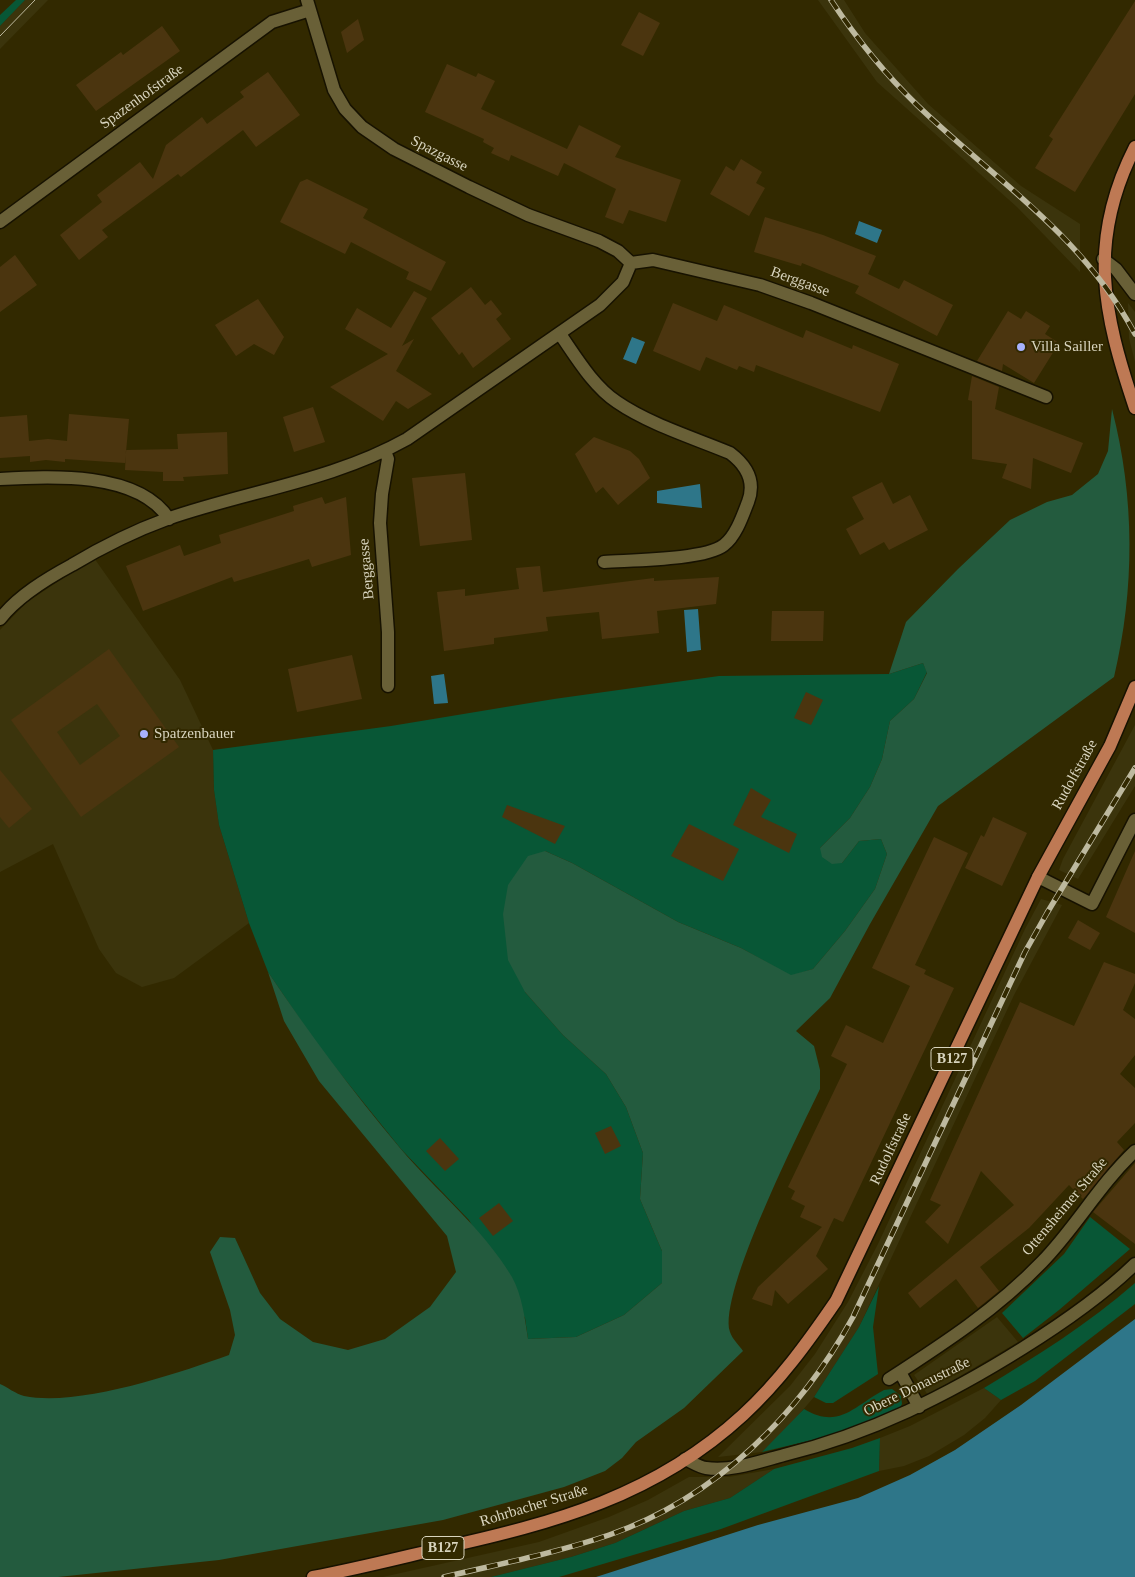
<!DOCTYPE html>
<html>
<head>
<meta charset="utf-8">
<style>
  body { margin:0 }
  canvas { display:block; background:#322900 }
</style>
</head>
<body>
<canvas width="1135" height="1577"></canvas>
<script>
const c = document.querySelector('canvas').getContext('2d');
c.lineJoin = 'round';
function paint(path, color) {
  c.fillStyle = color;
  c.fill(path, 'evenodd');
}
function stroke(path, color, width, dash) {
  c.strokeStyle = color;
  c.lineWidth = width;
  c.lineCap = dash ? 'butt' : 'round';
  c.setLineDash(dash || []);
  c.stroke(path);
}
function write(font, color, halo, rows, align = 'center') {
  c.font = font + ' Georgia,serif';
  c.lineWidth = 4;
  c.setLineDash([]);
  c.textBaseline = 'middle';
  c.strokeStyle = halo;
  c.fillStyle = color;
  for (const [text, x, y, turn = 0] of rows) {
    c.save();
    c.translate(x, y);
    c.rotate((+turn || 0) * Math.PI / 180);
    c.textAlign = isNaN(turn) ? turn : align;
    if (halo) c.strokeText(text, 0, 0);
    c.fillText(text, 0, 0);
    c.restore();
  }
}
const built = new Path2D(`
  M 25,0 L 48,0 L 0,49 L 0,26 Z
  M 818,0 L 844,0 L 865,33 L 928,104 L 1021,186 L 1080,224 L 1080,272 L 1017,207 L 877,82 Z
  M 1128,303 L 1135,312 L 1135,362 L 1129,338 Z
  M 94,558 L 180,680 L 213,750 L 214,790 L 219,825 L 249,923 L 174,978 L 142,987 L 116,973 L 99,949 L 53,844 L 0,872 L 0,630 L 27,602 Z
  M 1135,725 L 1135,786 L 1078,879 L 1059,870 L 1063,859 Z
  M 1041,899 L 1062,905 L 1014,995 L 859,1327 L 814,1397 L 789,1426 L 762,1452 L 718,1457 L 790,1386 L 815,1354 L 848,1302 L 878,1244 L 1025,929 Z
  M 997,1317 L 1018,1342 L 928,1395 L 914,1375 Z
  M 984,1388 L 1001,1400 L 985,1418 L 964,1435 L 929,1456 L 904,1466 L 879,1471 L 880,1438 L 910,1426 Z
  M 774,1469 L 730,1498 L 684,1511 L 615,1543 L 571,1557 L 491,1577 L 383,1577 L 539,1542 L 609,1517 L 648,1500 L 689,1477 L 729,1477 Z`);
const green = new Path2D(`
  M 16,0 L 25,0 L 0,26 L 0,15 Z
  M 923,663 L 927,672 L 914,699 L 890,721 L 882,759 L 870,787 L 850,818 L 820,848 L 842,863 L 859,841 L 881,839 L 887,854 L 875,889 L 845,931 L 813,969 L 791,976 L 741,948 L 678,922 L 572,863 L 545,851 L 525,992 L 563,1035 L 606,1074 L 626,1107 L 643,1153 L 640,1199 L 662,1251 L 662,1283 L 624,1315 L 576,1337 L 528,1339 L 525,1318 L 469,1220 L 401,1149 L 318,1046 L 268,972 L 249,923 L 219,825 L 214,790 L 213,750 L 391,726 L 554,699 L 719,676 L 889,674 Z
  M 1090,1217 L 1130,1249 L 1059,1310 L 1023,1338 L 1002,1313 L 1064,1254 Z
  M 1135,1283 L 1135,1304 L 1035,1381 L 1001,1400 L 984,1388 C 1037,1356 1088,1324 1135,1283 Z
  M 879,1286 L 873,1327 L 878,1374 L 833,1403 L 826,1403 L 814,1397 L 859,1327 Z
  M 892,1389 L 901,1396 L 902,1404 L 898,1411 L 833,1435 L 762,1452 L 804,1409 C 839,1430 854,1406 884,1390 Z
  M 880,1438 L 879,1471 L 721,1529 L 559,1577 L 491,1577 L 571,1557 L 615,1543 L 684,1511 L 730,1498 L 774,1469 L 852,1448 Z`);
const forest = new Path2D(`
  M 1112,409 C 1135,498 1135,589 1114,677 L 938,806 L 870,924 L 830,998 L 796,1031 L 814,1046 L 820,1070 L 820,1089 C 800,1131 718,1293 730,1332 C 732,1339 740,1346 743,1351 L 684,1408 L 636,1442 L 622,1458 L 605,1471 L 564,1487 L 443,1520 L 219,1560 L 58,1577 L 0,1577 L 0,1384 C 7,1387 16,1394 24,1396 C 79,1407 176,1374 229,1355 L 235,1335 L 230,1310 L 210,1252 L 220,1237 L 235,1238 L 260,1293 L 280,1319 L 313,1342 L 348,1350 L 385,1339 L 430,1307 L 456,1272 L 447,1236 L 319,1081 L 284,1021 L 268,972 C 309,1033 352,1091 400,1148 C 436,1191 482,1227 512,1277 C 522,1295 525,1319 528,1339 L 576,1337 L 624,1315 L 662,1283 L 662,1251 L 640,1199 L 643,1153 L 626,1107 L 606,1074 L 563,1035 L 525,992 L 508,960 L 503,914 L 508,885 L 528,856 L 545,851 L 572,863 L 678,922 L 741,948 L 791,975 L 813,969 L 845,931 L 875,889 L 887,854 L 881,839 L 859,841 L 842,863 L 832,864 L 822,857 L 820,848 L 850,818 L 870,787 L 882,759 L 890,721 L 914,699 L 927,673 L 923,663 L 889,674 L 906,622 L 958,569 L 1010,520 L 1047,502 L 1072,495 L 1098,474 L 1108,451 Z`);
const water = new Path2D(`
  M 859,221 L 882,230 L 877,243 L 855,234 Z
  M 632,337 L 645,342 L 636,364 L 623,359 Z
  M 700,484 L 702,508 L 657,503 L 657,491 Z
  M 698,609 L 701,650 L 687,652 L 684,610 Z
  M 444,674 L 448,703 L 434,704 L 431,676 Z
  M 1135,1319 L 1135,1577 L 596,1577 L 758,1525 L 858,1498 L 910,1475 L 955,1450 L 1021,1405 Z`);
const building = new Path2D(`
  M 1135,1 L 1135,94 L 1075,192 L 1035,168 L 1053,139 L 1049,136 Z
  M 639,12 L 660,23 L 643,56 L 621,45 Z
  M 358,19 L 364,40 L 347,53 L 341,32 Z
  M 162,26 L 180,51 L 96,111 L 76,85 L 121,52 L 123,55 Z
  M 447,64 L 476,77 L 478,73 L 495,81 L 481,109 L 567,149 L 579,125 L 621,146 L 615,157 L 681,180 L 666,222 L 629,210 L 623,224 L 605,217 L 616,189 L 564,163 L 558,176 L 511,155 L 509,161 L 491,153 L 494,148 L 483,142 L 484,139 L 425,112 Z
  M 268,72 L 300,115 L 256,147 L 243,130 L 181,177 L 178,174 L 102,230 L 108,237 L 79,260 L 60,235 L 102,202 L 97,195 L 140,162 L 153,179 L 166,145 L 202,117 L 207,124 L 244,97 L 240,92 Z
  M 741,159 L 762,172 L 756,183 L 765,188 L 749,216 L 710,194 L 726,166 L 734,171 Z
  M 307,179 L 368,209 L 363,218 L 446,262 L 431,291 L 406,279 L 409,272 L 351,242 L 345,254 L 280,222 L 300,182 Z
  M 765,217 L 823,235 L 876,256 L 868,274 L 899,289 L 904,280 L 953,305 L 937,336 L 855,293 L 859,286 L 802,263 L 801,266 L 754,252 Z
  M 15,255 L 37,285 L 0,312 L 0,267 Z
  M 471,287 L 485,305 L 491,300 L 502,314 L 496,319 L 511,339 L 473,368 L 462,352 L 459,355 L 431,318 Z
  M 414,291 L 427,298 L 402,346 L 414,339 L 396,371 L 432,394 L 408,409 L 396,401 L 383,421 L 330,387 L 388,354 L 345,329 L 357,308 L 391,328 Z
  M 258,299 L 284,337 L 274,355 L 254,344 L 236,356 L 215,325 Z
  M 673,303 L 717,321 L 724,305 L 803,338 L 806,330 L 852,349 L 853,345 L 899,364 L 880,412 L 756,365 L 754,372 L 739,366 L 737,370 L 706,357 L 700,371 L 653,351 Z
  M 1008,311 L 1021,319 L 1026,311 L 1050,326 L 1045,334 L 1059,343 L 1034,383 L 1003,364 L 1002,371 L 977,361 Z
  M 972,376 L 999,387 L 995,409 L 1083,443 L 1071,473 L 1033,458 L 1031,489 L 1002,478 L 1007,464 L 972,459 L 972,401 L 968,400 Z
  M 313,407 L 325,442 L 294,452 L 283,417 Z
  M 69,414 L 129,419 L 125,463 L 65,459 L 65,462 L 46,460 L 30,462 L 30,456 L 0,458 L 0,417 L 27,415 L 29,441 L 48,439 L 67,441 Z
  M 227,432 L 228,474 L 183,477 L 184,481 L 163,481 L 163,472 L 125,470 L 126,450 L 178,449 L 177,434 Z
  M 594,437 L 630,451 L 639,459 L 650,478 L 618,505 L 603,487 L 596,493 L 575,454 Z
  M 465,473 L 472,540 L 420,546 L 412,478 Z
  M 882,482 L 893,504 L 910,495 L 928,530 L 889,550 L 884,542 L 860,555 L 846,529 L 864,519 L 852,497 Z
  M 322,497 L 325,504 L 346,497 L 351,555 L 312,567 L 309,559 L 234,582 L 232,577 L 143,611 L 126,566 L 180,545 L 184,556 L 221,543 L 219,535 L 294,511 L 293,506 Z
  M 540,566 L 543,592 L 654,578 L 654,581 L 719,577 L 716,604 L 657,611 L 659,633 L 602,639 L 599,612 L 546,617 L 548,631 L 494,638 L 494,644 L 444,651 L 437,592 L 465,589 L 465,596 L 519,589 L 516,568 Z
  M 772,611 L 824,611 L 823,641 L 771,641 Z
  M 109,649 L 179,747 L 81,817 L 11,720 ZM 97,704 L 120,736 L 80,765 L 57,732 Z
  M 352,655 L 362,699 L 297,712 L 288,669 Z
  M 806,692 L 823,700 L 811,725 L 794,718 Z
  M 0,770 L 32,809 L 9,828 L 0,817 Z
  M 751,788 L 771,800 L 761,817 L 797,834 L 789,853 L 733,825 Z
  M 507,805 L 565,826 L 555,844 L 502,817 Z
  M 993,817 L 1027,833 L 1002,886 L 965,868 L 981,835 L 984,837 Z
  M 689,824 L 739,849 L 723,881 L 671,856 Z
  M 934,837 L 968,853 L 915,965 L 926,970 L 924,974 L 954,988 L 843,1222 L 834,1218 L 816,1256 L 828,1269 L 788,1304 L 775,1290 L 772,1306 L 752,1299 L 758,1287 L 822,1227 L 800,1217 L 805,1206 L 791,1199 L 795,1191 L 788,1187 L 847,1064 L 831,1056 L 846,1025 L 883,1043 L 910,986 L 872,968 Z
  M 1135,851 L 1135,933 L 1106,917 Z
  M 1078,920 L 1100,933 L 1090,950 L 1068,938 Z
  M 1104,962 L 1135,974 L 1135,983 L 1123,1010 L 1135,1019 L 1135,1055 L 1120,1074 L 1135,1088 L 1135,1123 L 1117,1142 L 1124,1150 L 1083,1199 L 1069,1185 L 1029,1228 L 980,1267 L 999,1291 L 983,1304 L 978,1308 L 956,1279 L 920,1308 L 908,1293 L 1014,1205 L 981,1171 L 948,1244 L 925,1222 L 941,1205 L 930,1200 L 1020,1002 L 1074,1026 Z
  M 611,1126 L 621,1146 L 605,1154 L 595,1133 Z
  M 440,1138 L 459,1159 L 445,1171 L 426,1151 Z
  M 1135,1163 L 1135,1244 L 1093,1212 Z
  M 499,1203 L 513,1221 L 493,1236 L 479,1218 Z`);
const minor = new Path2D(`
  M 307,0 L 334,90 L 345,109 L 362,127 L 394,149 L 469,187 L 528,215 L 599,241 L 618,251 L 631,263
  M 0,222 L 272,22 L 310,10
  M 1103,259 L 1116,269 L 1135,294
  M 631,263 L 653,260 L 760,285 L 811,303 L 1046,397
  M 560,334 C 576,357 593,386 617,402 C 649,424 694,438 730,453 C 746,465 756,481 748,502 C 743,515 736,536 724,545 C 705,560 631,560 604,562
  M 385,451 L 388,459 L 382,494 L 380,523 L 388,632 L 388,686
  M 0,479 C 50,476 138,471 169,519
  M 0,619 C 18,596 46,579 72,565 C 102,547 134,531 167,519 C 247,491 332,481 407,439 L 600,305 L 623,282 L 631,263
  M 1038,877 L 1092,904 L 1135,820
  M 900,1372 L 919,1407
  M 889,1379 C 943,1344 997,1309 1042,1262 C 1076,1227 1099,1185 1135,1151
  M 685,1459 C 692,1462 699,1467 706,1468 C 731,1472 761,1461 784,1455 C 870,1434 948,1395 1023,1348 C 1063,1323 1101,1297 1135,1264`);
const primary = new Path2D(`
  M 1135,147 C 1087,241 1103,313 1135,408
  M 313,1577 C 356,1569 399,1558 442,1548 C 554,1523 655,1496 743,1415 C 779,1382 808,1342 836,1301 L 1038,877 L 1110,746 L 1135,687`);
const tram = new Path2D(`
  M 0,36 L 35,0`);
const rail = new Path2D(`
  M 831,0 C 856,38 885,74 917,105 C 996,181 1082,234 1135,334
  M 444,1577 C 499,1564 556,1553 609,1535 C 716,1498 800,1414 853,1317 L 1025,952 L 1047,913 L 1135,768`);
const markers = [
  [1021,347,5,"#a7b1fc"],
  [144,734,5,"#a7b1fc"]
];
const shields = [
  [952,1059,42],
  [443,1548,42]
];
const shieldNames = [
  ["B127",952,1059],
  ["B127",443,1548]
];
const streetNames = [
  ["Spazenhofstraße",142,97,-36],
  ["Spazgasse",439,154,27],
  ["Berggasse",800,282,20],
  ["Berggasse",367,569,-95],
  ["Rudolfstraße",1075,775,-61],
  ["Rudolfstraße",891,1149,-65],
  ["Ottensheimer Straße",1065,1207,-50],
  ["Obere Donaustraße",917,1387,-26],
  ["Rohrbacher Straße",534,1506,-17]
];
const poiNames = [
  ["Villa Sailler",1031,347],
  ["Spatzenbauer",154,734]
];
paint(built, '#3b340c');
paint(green, '#085736');
paint(forest, '#235b3e');
paint(water, '#2e7689');
paint(building, '#4b350f');
stroke(minor, '#171200', 15);
stroke(primary, '#171200', 15);
stroke(minor, '#696037', 12);
stroke(primary, '#be7954', 12);
stroke(tram, '#bdb99f', 1);
stroke(rail, '#bdb99f', 5.5);
stroke(rail, '#322900', 4, [11]);
for (const [x, y, r, color] of markers) {
  const dot = new Path2D();
  dot.arc(x, y, r, 0, 2 * Math.PI);
  c.fillStyle = color;
  c.fill(dot);
  stroke(dot, '#322900', 2);
}
for (const [x, y, w] of shields) {
  const box = new Path2D();
  box.roundRect(x - w / 2, y - 11.5, w, 23, 4);
  c.fillStyle = '#322900';
  c.fill(box);
  stroke(box, '#d8d4be', 1);
}
write('bold 14px', '#d8d4be', null, shieldNames);
write('15px', '#d8d4be', '#322900', streetNames);
write('15px', '#d8d4be', '#322900', poiNames, 'left');
</script>
</body>
</html>
